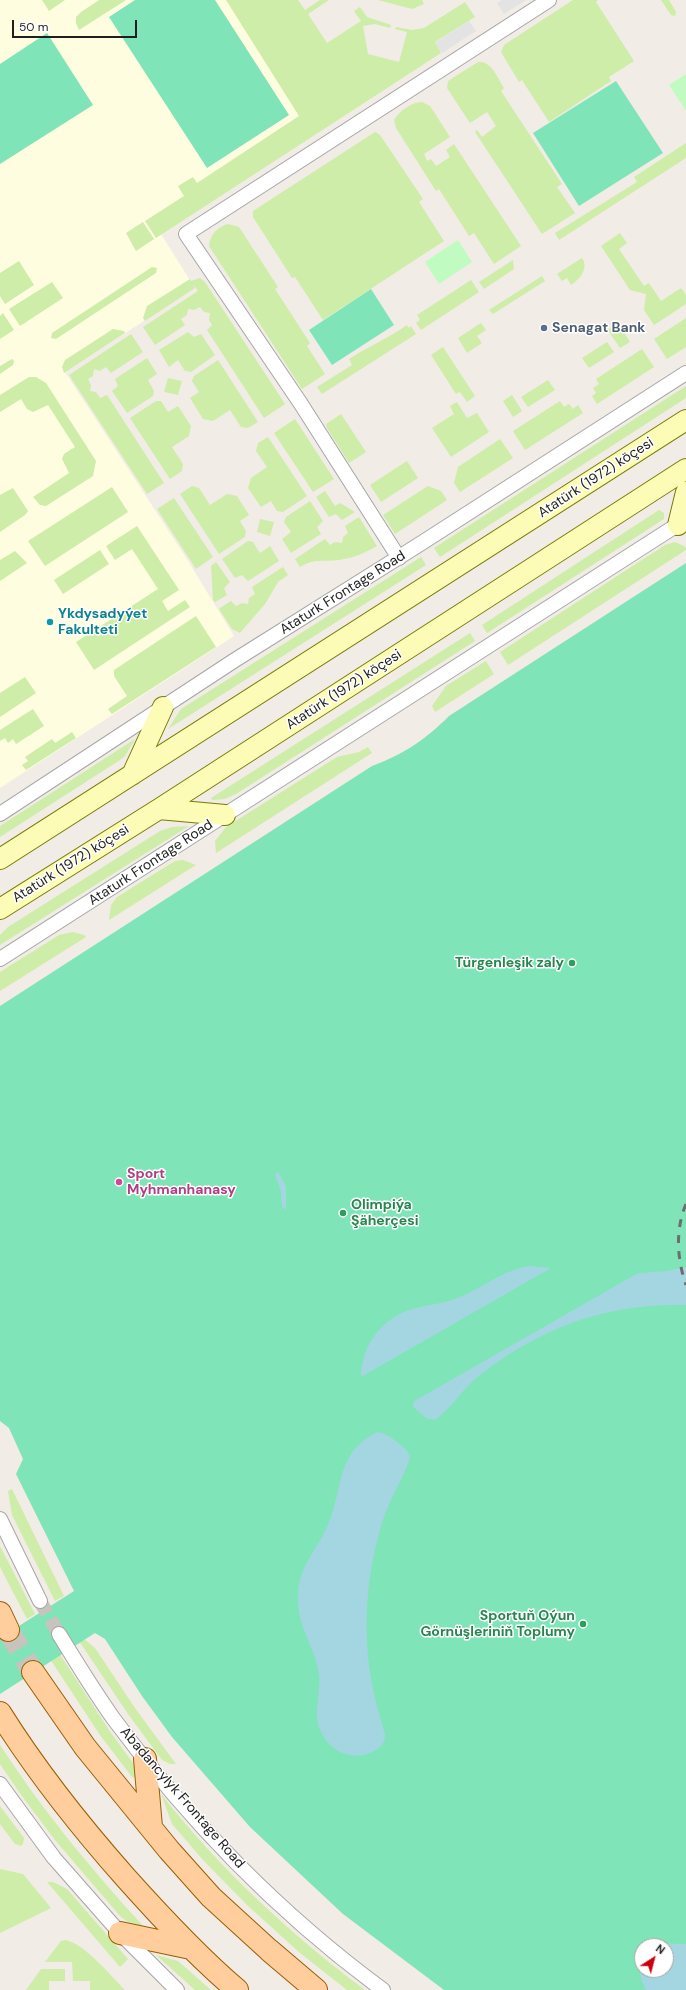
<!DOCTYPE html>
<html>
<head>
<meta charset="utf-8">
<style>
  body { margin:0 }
  #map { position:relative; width:686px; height:1990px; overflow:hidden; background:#f1ece5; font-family:"DM Sans",sans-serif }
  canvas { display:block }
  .north { position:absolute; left:634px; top:1938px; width:40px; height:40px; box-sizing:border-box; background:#fff; border:1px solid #a5a5a5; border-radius:50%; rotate:36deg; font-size:11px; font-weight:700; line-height:16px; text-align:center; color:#1f1f1f }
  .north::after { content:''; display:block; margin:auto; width:14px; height:18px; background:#cf000d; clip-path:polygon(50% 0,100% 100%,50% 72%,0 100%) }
  .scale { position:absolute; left:12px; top:20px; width:125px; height:18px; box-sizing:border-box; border:2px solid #1f1f1f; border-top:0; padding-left:5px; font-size:12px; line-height:14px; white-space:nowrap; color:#1f1f1f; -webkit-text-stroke:3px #fff; paint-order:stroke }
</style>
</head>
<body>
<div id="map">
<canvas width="686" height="1990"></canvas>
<div class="north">N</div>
<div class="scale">50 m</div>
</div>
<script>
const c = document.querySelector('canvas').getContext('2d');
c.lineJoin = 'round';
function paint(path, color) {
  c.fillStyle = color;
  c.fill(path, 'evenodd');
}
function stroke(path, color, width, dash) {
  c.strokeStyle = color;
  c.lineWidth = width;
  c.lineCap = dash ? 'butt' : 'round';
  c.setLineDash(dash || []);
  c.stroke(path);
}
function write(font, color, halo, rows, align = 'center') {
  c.font = font + ' "DM Sans",sans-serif';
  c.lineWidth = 3;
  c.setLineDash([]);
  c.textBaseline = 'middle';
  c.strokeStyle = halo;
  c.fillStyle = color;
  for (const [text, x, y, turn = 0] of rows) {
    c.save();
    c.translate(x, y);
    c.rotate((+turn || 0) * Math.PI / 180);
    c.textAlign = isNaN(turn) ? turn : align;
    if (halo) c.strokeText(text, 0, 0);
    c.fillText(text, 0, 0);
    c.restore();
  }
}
const education = new Path2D(`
  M 0,0 L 270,0 L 338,103 L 154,223 L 195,288 L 65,372 L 185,556 L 234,636 L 0,788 Z`);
const grass = new Path2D(`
  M 42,0 L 65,0 L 49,11 Z
  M 99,0 L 126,0 L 79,30 L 76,23 L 76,17 L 81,12 Z
  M 226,0 L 298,0 L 305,10 L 320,0 L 329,0 L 308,14 L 327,43 L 361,21 L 354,11 L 360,7 L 367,17 L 391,25 L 390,28 L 375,24 L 363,26 L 368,54 L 399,62 L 407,32 L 395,29 L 396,27 L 412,30 L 424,28 L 465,2 L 475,17 L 435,42 L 441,53 L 156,238 L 145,221 L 184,196 L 178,186 L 193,177 L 197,183 L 299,116 Z
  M 378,0 L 422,0 L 424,4 L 412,9 Z
  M 573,0 L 598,0 L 596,2 L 634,61 L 609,77 L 611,81 L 549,122 L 522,80 L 519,82 L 501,52 L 504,45 Z
  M 661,0 L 669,0 L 676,12 L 675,16 L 671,15 Z
  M 478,62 C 491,60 498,79 504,88 L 501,91 L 562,184 L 557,187 L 575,213 L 542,234 L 475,132 L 477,130 L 482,137 L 496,126 L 487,112 L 470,123 L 447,88 L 448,81 Z
  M 422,102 L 430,106 L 450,137 L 424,154 L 427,161 L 431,159 L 436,166 L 450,157 L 446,150 L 454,144 L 521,246 L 494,264 L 474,233 L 469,236 L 439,189 L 436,191 L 396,128 L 394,120 C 399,111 412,102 422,102 Z
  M 375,132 L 380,135 L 423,199 L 419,202 L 444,241 L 323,320 L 295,277 L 292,278 L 253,217 L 253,211 Z
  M 686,143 L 686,158 L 559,240 L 555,233 L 637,182 L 634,177 Z
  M 143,222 L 154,239 L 136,251 L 126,233 Z
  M 228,224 L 239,227 L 278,287 L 275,289 L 310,343 L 307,346 L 325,374 L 302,389 L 209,246 C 210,235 217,227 228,224 Z
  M 620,233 L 627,243 L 619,249 L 644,286 L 649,283 L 661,301 L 681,288 L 686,295 L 686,304 L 654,325 L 644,310 L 646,294 L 630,290 L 601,246 Z
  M 582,258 C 589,269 580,279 571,285 L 567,278 L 562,281 L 557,274 Z
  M 513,260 L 514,269 L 484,289 L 479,282 Z
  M 19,261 L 34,285 L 5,304 L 0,296 L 0,273 Z
  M 152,267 L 157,268 L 156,273 L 56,339 L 51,338 L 52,333 Z
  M 542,276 L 545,281 L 493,314 L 489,310 Z
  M 200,278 L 205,282 L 285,404 L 264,418 L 207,330 L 212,325 L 209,320 L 210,313 L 204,312 L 200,307 L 194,310 L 188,309 L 187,315 L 181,319 L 185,325 L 155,345 L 143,327 L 198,291 L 193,284 L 195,288 L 145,321 L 143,318 L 147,306 L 190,279 L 191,281 Z
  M 471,280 L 479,292 L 421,330 L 416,323 L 420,320 L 417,315 Z
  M 52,282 L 63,298 L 20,326 L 9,309 Z
  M 3,313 L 14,330 L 0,339 L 0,316 Z
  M 686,318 L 686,347 L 667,359 L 654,339 Z
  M 481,323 L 486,330 L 477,336 L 482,343 L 467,353 L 458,338 Z
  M 407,325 L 409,328 L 411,326 L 416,334 L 322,394 L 317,387 L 352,365 L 349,359 C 369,346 387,339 407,325 Z
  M 621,327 L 630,342 L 620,348 L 607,329 Z
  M 113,329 L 124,331 L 125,333 L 64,373 L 62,367 L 65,360 Z
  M 188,332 L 194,337 L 201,334 L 215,355 L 191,372 L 185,371 L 178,360 L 169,367 L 159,350 Z
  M 131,334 L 143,352 L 111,373 L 106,367 L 100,371 L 94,369 L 93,376 L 88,379 L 91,385 L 90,391 L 96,392 L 100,398 L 107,395 L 164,483 L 147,494 L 69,375 Z
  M 607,342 L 614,352 L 589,368 L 582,358 Z
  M 443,347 L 475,396 L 467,402 L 460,392 L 456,394 L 431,355 Z
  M 642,349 L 654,367 L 597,404 L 592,396 L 596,393 L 593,388 L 599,384 L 596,379 Z
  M 147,358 L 157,374 L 148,380 L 154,391 L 153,396 L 127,413 L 112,391 L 118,386 L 115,379 Z
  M 12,359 L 14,361 L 13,365 L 0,374 L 0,366 Z
  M 218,360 L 258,422 L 248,428 L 241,427 L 230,410 L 213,421 L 203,419 L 190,398 L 199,392 L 192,381 L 194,376 Z
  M 29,377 L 36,377 L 46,383 L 96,461 L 93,476 L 46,506 L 40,505 L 33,497 L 69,473 L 62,459 L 64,454 L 75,447 L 48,405 L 33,412 L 27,409 L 21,399 L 0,412 L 0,395 Z
  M 168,378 L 182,381 L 178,395 L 164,392 Z
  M 548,380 L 555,390 L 528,407 L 521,397 Z
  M 686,386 L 686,398 L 440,557 L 434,548 Z
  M 512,395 L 522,411 L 513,417 L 503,401 Z
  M 156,401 L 161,401 L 168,412 L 178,406 L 191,426 L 189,436 L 172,447 L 183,464 L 182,471 L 170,479 L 130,418 Z
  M 560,401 L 564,407 L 569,404 L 573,409 L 578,405 L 583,413 L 525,450 L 513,431 Z
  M 457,402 L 467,418 L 477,413 L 489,432 L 451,457 L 432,428 L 454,414 L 450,406 Z
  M 341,414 L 366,452 L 349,463 L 327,428 L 326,424 Z
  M 295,419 L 334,479 L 313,492 L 274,433 Z
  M 268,437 L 307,496 L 283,512 L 277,511 L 271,501 L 261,507 L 248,488 L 251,478 L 267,467 L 256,451 L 258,443 Z
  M 500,439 L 513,458 L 460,492 L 454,483 L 458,467 Z
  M 407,461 L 418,478 L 381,502 L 370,485 Z
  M 192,486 L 199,488 L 210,505 L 227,494 L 237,496 L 249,515 L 240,521 L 246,531 L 245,537 L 219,554 L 180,494 Z
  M 428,486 L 441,491 L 447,500 L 395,534 L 383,515 Z
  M 112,487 L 128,512 L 45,566 L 28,541 Z
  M 13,488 L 28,511 L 25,515 L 0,532 L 0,495 Z
  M 325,491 L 335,506 L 340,503 L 355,512 L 342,520 L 336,514 L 329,517 L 316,497 Z
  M 174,498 L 213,557 L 196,569 L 157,509 Z
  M 310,501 L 323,521 L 317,527 L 321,534 L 291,553 L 282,539 L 291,532 L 284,522 L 286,517 Z
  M 659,510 L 664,513 L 664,519 L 487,633 L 482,625 Z
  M 359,517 L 377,546 C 365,553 353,558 339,560 C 324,562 314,558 300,567 L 295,559 L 325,539 L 330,545 L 335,542 L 342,543 L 343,537 L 348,533 L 345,526 Z
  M 260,519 L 274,522 L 270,536 L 257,532 Z
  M 137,526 L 179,590 L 162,601 L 168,611 L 185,600 L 190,607 L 94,670 L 76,642 L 158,589 L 132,549 L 115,560 L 106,546 Z
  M 248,541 L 253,542 L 260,553 L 270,546 L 279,561 L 248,581 L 242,575 L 235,578 L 222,559 Z
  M 675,542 L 686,547 L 686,550 L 508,665 L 500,652 L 665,545 Z
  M 100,550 L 109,564 L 63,594 L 54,580 Z
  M 15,551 L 27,563 L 0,581 L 0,560 Z
  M 421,557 L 426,565 L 168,729 L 181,709 Z
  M 216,562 L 230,582 L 224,588 L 227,595 L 215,602 L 213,600 L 211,566 Z
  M 283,567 L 288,575 L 278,582 L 265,604 L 240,633 L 232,629 L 219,609 L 220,608 L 231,601 L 236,606 L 242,603 L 248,604 L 249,598 L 255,594 L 252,587 Z
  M 196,616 L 216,647 L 112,714 L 108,709 L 127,696 L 114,676 L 114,670 Z
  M 470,633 L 475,641 L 236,794 L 225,799 L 212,800 L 211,798 Z
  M 486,661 L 494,674 L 435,712 L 432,706 L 446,686 Z
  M 25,677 L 36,693 L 0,717 L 0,693 Z
  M 33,709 L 44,726 L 16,744 L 13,739 L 8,743 L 5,738 L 0,741 L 0,730 Z
  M 72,732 L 76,738 L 26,770 L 22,765 L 28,761 L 25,757 L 52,739 L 55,743 Z
  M 135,739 L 125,756 L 120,760 L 0,837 L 0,826 Z
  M 368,747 L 372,753 L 216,853 L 215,841 L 226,827 L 337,757 L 359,752 Z
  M 189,826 L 0,945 L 0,935 L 8,927 L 160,831 L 172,827 Z
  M 183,860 L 196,865 L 109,920 L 111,905 L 117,897 L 175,861 Z
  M 73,932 L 84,935 L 86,937 L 0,991 L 0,972 L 59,935 Z
  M 12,1489 L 64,1596 L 55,1601 L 12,1515 L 8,1491 Z
  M 0,1546 L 35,1614 L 27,1619 L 0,1567 Z
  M 83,1638 L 95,1648 L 135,1708 L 176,1764 L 170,1764 L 162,1760 L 128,1714 L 79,1641 Z
  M 59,1653 L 109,1730 L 133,1763 L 137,1777 L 135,1778 L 132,1777 L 100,1735 L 50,1659 Z
  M 0,1745 C 42,1810 91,1869 144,1927 L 128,1922 L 120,1916 L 55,1840 L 19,1792 L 0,1764 Z
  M 161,1794 C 220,1869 289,1933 365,1990 L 347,1990 L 300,1953 L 247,1905 L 203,1860 L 172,1824 Z
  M 0,1806 L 24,1838 L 23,1844 L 21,1846 L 15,1844 L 0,1824 Z
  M 0,1869 L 23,1874 L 51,1908 L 0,1933 Z
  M 47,1882 L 53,1882 L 67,1889 L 128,1959 L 120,1967 Z
  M 65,1940 C 84,1943 111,1976 125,1990 L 90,1990 L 90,1981 L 73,1981 L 72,1962 L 45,1962 L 61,1941 Z
  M 156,1955 L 178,1961 L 211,1990 L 195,1990 Z
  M 41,1969 L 65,1969 L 65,1981 L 49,1981 L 49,1990 L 26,1990 Z`);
const park = new Path2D(`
  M 686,74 L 686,111 L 669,85 Z
  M 458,240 L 472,262 L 439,284 L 425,262 Z`);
const pitch = new Path2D(`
  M 135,0 L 215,0 L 289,115 L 207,168 L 109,17 Z
  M 47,33 L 93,105 L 0,164 L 0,64 Z
  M 616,81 L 663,153 L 579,206 L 533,133 Z
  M 371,289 L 394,325 L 332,365 L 309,330 Z
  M 686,563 L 686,1990 L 444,1990 L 343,1914 L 250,1827 L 172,1737 L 142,1696 L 105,1639 L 95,1633 L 0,1694 L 0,1638 L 74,1591 L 16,1474 L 23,1459 L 9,1428 L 0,1421 L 0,1006 L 372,766 C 404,754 425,740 449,716 ZM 642,1946 L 666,1946 L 666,1970 L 642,1970 Z`);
const parking = new Path2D(`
  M 502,0 L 526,0 L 504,14 L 497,3 Z
  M 469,21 L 476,31 L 442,53 L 435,43 Z`);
const water = new Path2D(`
  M 278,1171 L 286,1187 L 286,1210 L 282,1207 L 281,1192 L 275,1175 Z
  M 529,1266 L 551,1268 L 361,1377 C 362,1343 383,1316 416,1308 C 430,1304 444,1304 457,1298 C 483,1288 501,1271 529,1266 Z
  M 686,1267 L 686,1305 C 608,1303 541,1327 480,1375 C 463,1388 452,1408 435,1420 L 426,1418 L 413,1407 L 414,1401 L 416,1400 L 638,1273 L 667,1271 Z
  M 377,1432 C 386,1432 410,1449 410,1458 C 403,1479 390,1498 383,1520 C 364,1580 361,1644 377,1706 C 379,1716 383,1725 385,1735 C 385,1743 381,1747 374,1751 C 354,1762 331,1753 321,1732 C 312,1715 321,1694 319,1675 C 316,1650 299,1629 298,1603 C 296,1566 317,1552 329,1522 C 343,1488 336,1452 377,1432 Z
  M 650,1943 L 686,1944 L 686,1990 L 646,1990 C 639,1977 638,1966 642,1952 L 642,1970 L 666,1970 L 666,1946 L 645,1946 Z`);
const streetTunnel = new Path2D(`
  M 40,1601 L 59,1634`);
const primaryTunnel = new Path2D(`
  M 8,1630 L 33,1672`);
const street = new Path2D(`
  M 399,558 L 301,404 L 186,234 L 549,0
  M 0,814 L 235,660 L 420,544 L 686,373
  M 0,959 L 685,520
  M 0,1519 L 40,1601
  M 59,1634 C 76,1662 94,1691 113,1718 C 189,1821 280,1914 383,1990
  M 0,1784 L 54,1858 L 120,1933 L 177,1990`);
const secondary = new Path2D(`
  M 678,525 L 686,492
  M 132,775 L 163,707
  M 159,809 L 225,815
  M 0,859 L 686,420
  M 0,909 L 159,809 L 686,469`);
const primary = new Path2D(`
  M 0,1613 L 8,1630
  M 33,1672 L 85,1747 L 169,1850 L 211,1897 L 269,1950 L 316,1990
  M 0,1713 C 37,1772 80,1826 126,1878 C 161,1917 197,1956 237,1990
  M 145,1759 L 151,1827
  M 120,1933 L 191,1948`);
const rail = new Path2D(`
  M 686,1204 C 675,1230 677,1259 686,1285`);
const markers = [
  [544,328,4,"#5c6f8a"],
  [50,622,4,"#0f9aa8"],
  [572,963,4,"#2e9e5b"],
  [119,1182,4,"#d1479c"],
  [343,1213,4,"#2e9e5b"],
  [583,1624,4,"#2e9e5b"]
];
const serviceNames = [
  ["Senagat Bank",552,328]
];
const streetNames = [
  ["Atatürk (1972) köçesi",596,478,-33],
  ["Ataturk Frontage Road",343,593,-32],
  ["Atatürk (1972) köçesi",344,690,-33],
  ["Ataturk Frontage Road",151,863,-33],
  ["Atatürk (1972) köçesi",71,864,-32],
  ["Abadancylyk Frontage Road",182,1798,49]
];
const cultureNames = [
  ["Ykdysadyýet",58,614],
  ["Fakulteti",58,630]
];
const leisureNames = [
  ["Türgenleşik zaly",564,963],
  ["Olimpiýa",351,1205,"left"],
  ["Şäherçesi",351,1221,"left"],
  ["Sportuň Oýun",575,1616],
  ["Görnüşleriniň Toplumy",575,1632]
];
const hotelNames = [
  ["Sport",127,1174],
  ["Myhmanhanasy",127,1190]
];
paint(education, '#fffde0');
paint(grass, '#ceeda8');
paint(park, '#c0fcc1');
paint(pitch, '#7fe4b7');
paint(parking, '#e3e3e3');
paint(water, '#a3d6e0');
stroke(streetTunnel, '#c7c3bd', 14, [14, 7]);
stroke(primaryTunnel, '#c7c3bd', 22, [22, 11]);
stroke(street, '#a6a6a6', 16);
stroke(secondary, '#777d00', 22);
stroke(primary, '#9b5e00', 24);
stroke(street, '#fff', 14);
stroke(secondary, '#fdfcb7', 20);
stroke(primary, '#ffce9c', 22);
stroke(rail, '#6d6d6d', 3, [8, 8]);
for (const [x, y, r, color] of markers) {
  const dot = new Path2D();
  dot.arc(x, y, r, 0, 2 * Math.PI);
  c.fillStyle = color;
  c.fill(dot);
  stroke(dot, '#fff', 1.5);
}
write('bold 14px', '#4e5e75', '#fff', serviceNames, 'left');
write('14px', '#1f1f1f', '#fff', streetNames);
write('bold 14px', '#0d838f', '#fff', cultureNames, 'left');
write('bold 14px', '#27864d', '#fff', leisureNames, 'right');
write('bold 14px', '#b23c85', '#fff', hotelNames, 'left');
</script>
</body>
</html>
